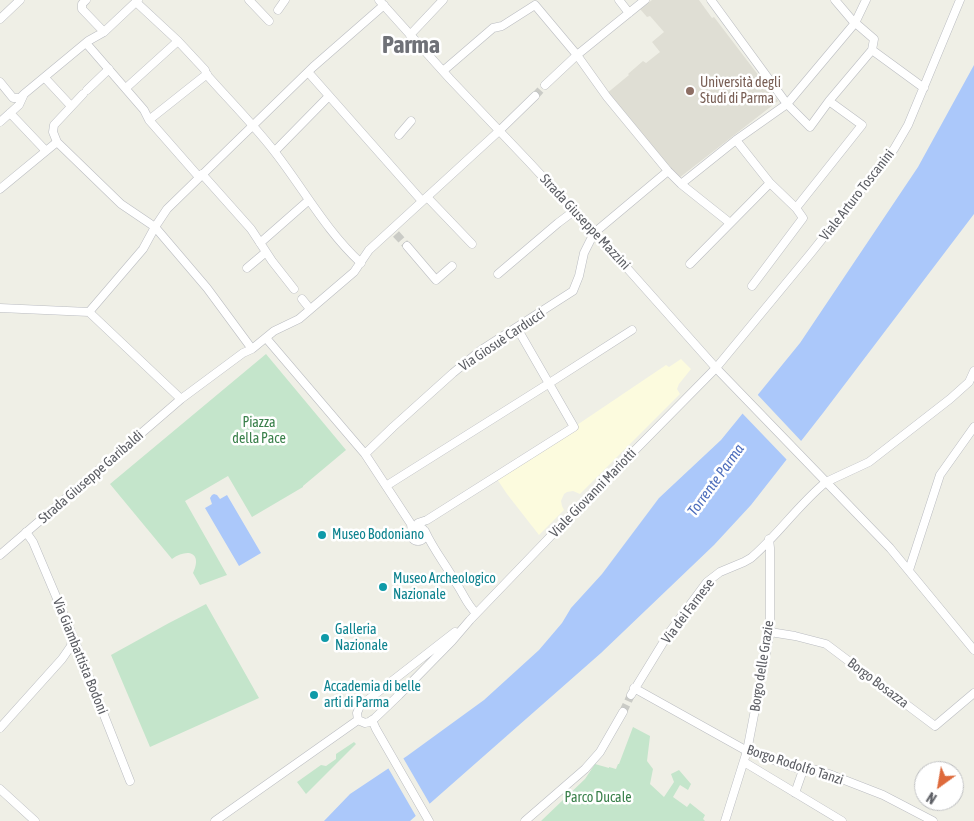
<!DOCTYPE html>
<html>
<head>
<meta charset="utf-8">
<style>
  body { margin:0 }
  #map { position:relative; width:974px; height:821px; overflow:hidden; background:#efefe6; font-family:"Asap Condensed",sans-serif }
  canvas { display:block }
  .north { position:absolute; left:914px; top:761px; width:50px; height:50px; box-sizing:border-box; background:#fff; border:1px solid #bebfc1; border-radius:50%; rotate:212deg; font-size:14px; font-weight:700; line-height:20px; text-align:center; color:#5d5f65 }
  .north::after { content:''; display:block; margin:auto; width:18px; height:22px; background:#de6a3c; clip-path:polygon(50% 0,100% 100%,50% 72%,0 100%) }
</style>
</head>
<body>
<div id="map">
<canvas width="974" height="821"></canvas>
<div class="north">N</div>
</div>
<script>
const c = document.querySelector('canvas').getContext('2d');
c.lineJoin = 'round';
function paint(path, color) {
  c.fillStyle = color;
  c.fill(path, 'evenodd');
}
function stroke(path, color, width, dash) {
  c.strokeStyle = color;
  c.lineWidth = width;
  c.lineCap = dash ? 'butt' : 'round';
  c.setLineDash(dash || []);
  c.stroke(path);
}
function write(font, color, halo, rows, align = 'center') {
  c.font = font + ' "Asap Condensed",sans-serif';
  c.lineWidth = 5;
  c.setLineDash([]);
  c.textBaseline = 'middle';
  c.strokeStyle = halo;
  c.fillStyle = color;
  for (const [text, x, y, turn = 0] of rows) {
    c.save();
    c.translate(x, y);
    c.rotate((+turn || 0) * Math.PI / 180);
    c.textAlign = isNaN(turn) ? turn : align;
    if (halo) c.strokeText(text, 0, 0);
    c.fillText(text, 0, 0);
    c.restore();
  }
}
const commercial = new Path2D(`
  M 681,359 L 691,369 L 679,384 L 677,389 L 680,394 L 580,494 L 573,491 L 567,492 L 564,494 L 561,501 L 562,506 L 564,510 L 539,535 L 507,494 L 495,476 L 574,427 L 666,365 L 669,367 Z`);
const education = new Path2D(`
  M 652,0 L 699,0 L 712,18 L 714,17 L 778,101 L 679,178 L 606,94 L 629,75 L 628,74 L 643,61 L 646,63 L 660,52 L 652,42 L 664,32 L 650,16 L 647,17 L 640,9 Z`);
const green = new Path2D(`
  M 266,354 L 346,450 L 303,486 L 303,487 L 252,517 L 228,476 L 185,501 L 227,575 L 200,585 L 193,573 C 203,552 187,548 172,559 L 110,484 Z
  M 206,604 L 259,698 L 150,747 L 111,655 L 169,623 Z
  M 633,727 L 650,736 L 647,761 L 653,769 L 650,784 L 664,797 L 674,782 L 671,774 L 679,770 L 691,784 L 688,790 L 680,785 L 673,797 L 687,807 L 690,803 L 705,815 L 703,819 L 705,821 L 541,821 L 585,779 L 595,764 L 609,768 L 609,767 L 616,769 L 618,764 L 619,764 Z
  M 354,742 L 356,744 L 306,794 L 297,782 L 321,765 L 326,766 L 336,759 L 336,754 Z`);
const water = new Path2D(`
  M 974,65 L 974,214 L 823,413 L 751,505 L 714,545 L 601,653 L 410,821 L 324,821 L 350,794 L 407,756 L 484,700 L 539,650 L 562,623 L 571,608 L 602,574 L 659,498 L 721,440 L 800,343 L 918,167 Z
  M 214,494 L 217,495 L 220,499 L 227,495 L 261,553 L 239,566 L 205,508 L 212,504 L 210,498 L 212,495 Z`);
const pier = new Path2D(`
  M 756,393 L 803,443 L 788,461 L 741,412 Z
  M 402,756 L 431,806 L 417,818 L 387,766 Z`);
const streetTunnel = new Path2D(`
  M 535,96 L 545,85
  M 396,234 L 407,246
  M 623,712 L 631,695`);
const street = new Path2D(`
  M 86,0 L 82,4 L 82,9 L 104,32
  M 249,0 L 269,21
  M 379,0 L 450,79 L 529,162 L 627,268 L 716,368 L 890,548 L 974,650
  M 619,0 L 629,13
  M 711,0 L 787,104 L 810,127 L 829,101 L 872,50 L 874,39 L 852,20 L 835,0
  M 136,2 L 178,41 L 205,70 L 206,74 C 229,100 253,124 274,151 C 303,188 326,231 361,263
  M 278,10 L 285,0
  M 0,19 L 20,0
  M 410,35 L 443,0
  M 86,43 L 144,110 L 149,120 L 199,177
  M 872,50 L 924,88
  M 443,71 L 493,28 L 502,26 L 535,5 L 577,55 L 607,97 L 668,171 L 681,184 L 730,223
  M 308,72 L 422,201
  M 45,78 L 71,106
  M 0,82 L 13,98 L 20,98 L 24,94
  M 545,85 L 577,55 L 645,0
  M 126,88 L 178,41
  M 87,90 L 109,69
  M 10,113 L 46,151
  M 149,120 L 207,74
  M 0,122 L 19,105 L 24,94 L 88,41 L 104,32 L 138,0
  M 399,135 L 411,121
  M 736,140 L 770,183 L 796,208 L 803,218 L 752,286
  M 57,142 L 53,132 L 54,125 L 83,94
  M 275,151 L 329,96
  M 202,174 L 251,229 L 272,261 L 294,289
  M 681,184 L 736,140 L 787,104 L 855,23 L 866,0
  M 0,189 L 57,142 L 121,204 L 155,227 L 207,288 L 252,349
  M 427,197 L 472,244
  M 796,208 L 862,125 L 829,101
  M 260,243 L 309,200
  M 407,246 L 436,280 L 452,266
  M 690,264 L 770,183
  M 247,268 L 266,252
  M 498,274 L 558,223 L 574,211
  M 302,299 L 310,309
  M 0,308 L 89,312
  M 89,312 L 143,249 L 155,227 L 167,209 L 313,67 L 384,5
  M 89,312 L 181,399
  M 266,338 L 365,454 L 411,524 L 412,532
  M 365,454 L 393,427 L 453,373 L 481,350 L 573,291 L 579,276 L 584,253 L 594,233 L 668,171
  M 386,486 L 548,384 L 632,330
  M411 534a7 7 0 1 1 14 0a7 7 0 1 1-14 0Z
  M 415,528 L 418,523 L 427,520 L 574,427 L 517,328
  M 425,531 C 433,549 446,565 456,583 C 463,593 467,605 476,613
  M 26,532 L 33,542 L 72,634 L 130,781
  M 0,555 L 181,399 L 243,353 L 252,349 L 274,331 L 299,319 L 354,272 L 369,250 L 499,131 L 535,96
  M 909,570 L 940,475 L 974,427
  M 770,632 L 795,636 L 826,644 L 935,726 L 974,693
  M 634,688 L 747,751 L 796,768 L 816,770 L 829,774 L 883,795 L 933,821
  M 631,695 L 669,633 L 707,582 L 720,572 L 744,562 L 751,558 C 778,535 798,505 826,482 L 869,462 L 950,399 L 969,382 L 974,371
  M 358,720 L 365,723 L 369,722 L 375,718 L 399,695 L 452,641 L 470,620 L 572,514 L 716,368 L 811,253 L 894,149 L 908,125 L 960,0
  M 358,720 L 357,713 L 360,706 L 455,632
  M 372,720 L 376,729 L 429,821
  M 0,728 L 62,659 L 71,646 L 72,637
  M 744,762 L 842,821
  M 0,789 L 35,821
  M 795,793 L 802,773 L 802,768
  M 215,821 L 358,720
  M 525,821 L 585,769 L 600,752 L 623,712
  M 725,821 L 747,751 L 770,632 L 770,548 L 769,539`);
const markers = [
  [690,91,5,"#8d6e63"],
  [322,535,5,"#0f9aa8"],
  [383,587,5,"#0f9aa8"],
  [325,638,5,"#0f9aa8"],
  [314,695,5,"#0f9aa8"]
];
const educationNames = [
  ["Università degli",700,83],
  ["Studi di Parma",700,99]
];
const streetNames = [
  ["Viale Arturo Toscanini",857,195,-52],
  ["Strada Giuseppe Mazzini",585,222,47],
  ["Via Giosuè Carducci",502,340,-34],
  ["Strada Giuseppe Garibaldi",91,477,-41],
  ["Viale Giovanni Mariotti",593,493,-46],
  ["Via dei Farnese",688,611,-53],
  ["Via Giambattista Bodoni",80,656,68],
  ["Borgo delle Grazie",762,666,-81],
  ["Borgo Bosazza",878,683,37],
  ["Borgo Rodolfo Tanzi",795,765,18]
];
const parkNames = [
  ["Piazza",259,423],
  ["della Pace",259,439],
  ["Parco Ducale",598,798]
];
const cultureNames = [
  ["Museo Bodoniano",332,535],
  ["Museo Archeologico",393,579],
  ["Nazionale",393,595],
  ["Galleria",335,630],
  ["Nazionale",335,646],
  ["Accademia di belle",324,687],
  ["arti di Parma",324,703]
];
const waterNames = [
  ["Torrente Parma",716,480,-54]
];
const townNames = [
  ["Parma",411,45]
];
paint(commercial, '#fcfbde');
paint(education, '#dfded4');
paint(green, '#c4e5cb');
paint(water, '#abc8fa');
paint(pier, '#efefe6');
stroke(streetTunnel, '#cacbc6', 8, [8, 4]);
stroke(street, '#babcc1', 9);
stroke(street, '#fff', 8);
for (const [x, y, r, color] of markers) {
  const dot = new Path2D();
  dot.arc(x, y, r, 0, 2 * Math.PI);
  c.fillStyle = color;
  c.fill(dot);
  stroke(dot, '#fff', 2);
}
write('14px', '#785e54', '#fff', educationNames, 'left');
write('14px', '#5d5f65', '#fff', streetNames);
write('14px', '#3a804b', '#fff', parkNames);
write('14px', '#0d838f', '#fff', cultureNames, 'left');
write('italic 15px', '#4e6ebc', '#fff', waterNames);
write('bold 24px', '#6f7177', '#fff', townNames);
</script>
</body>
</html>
